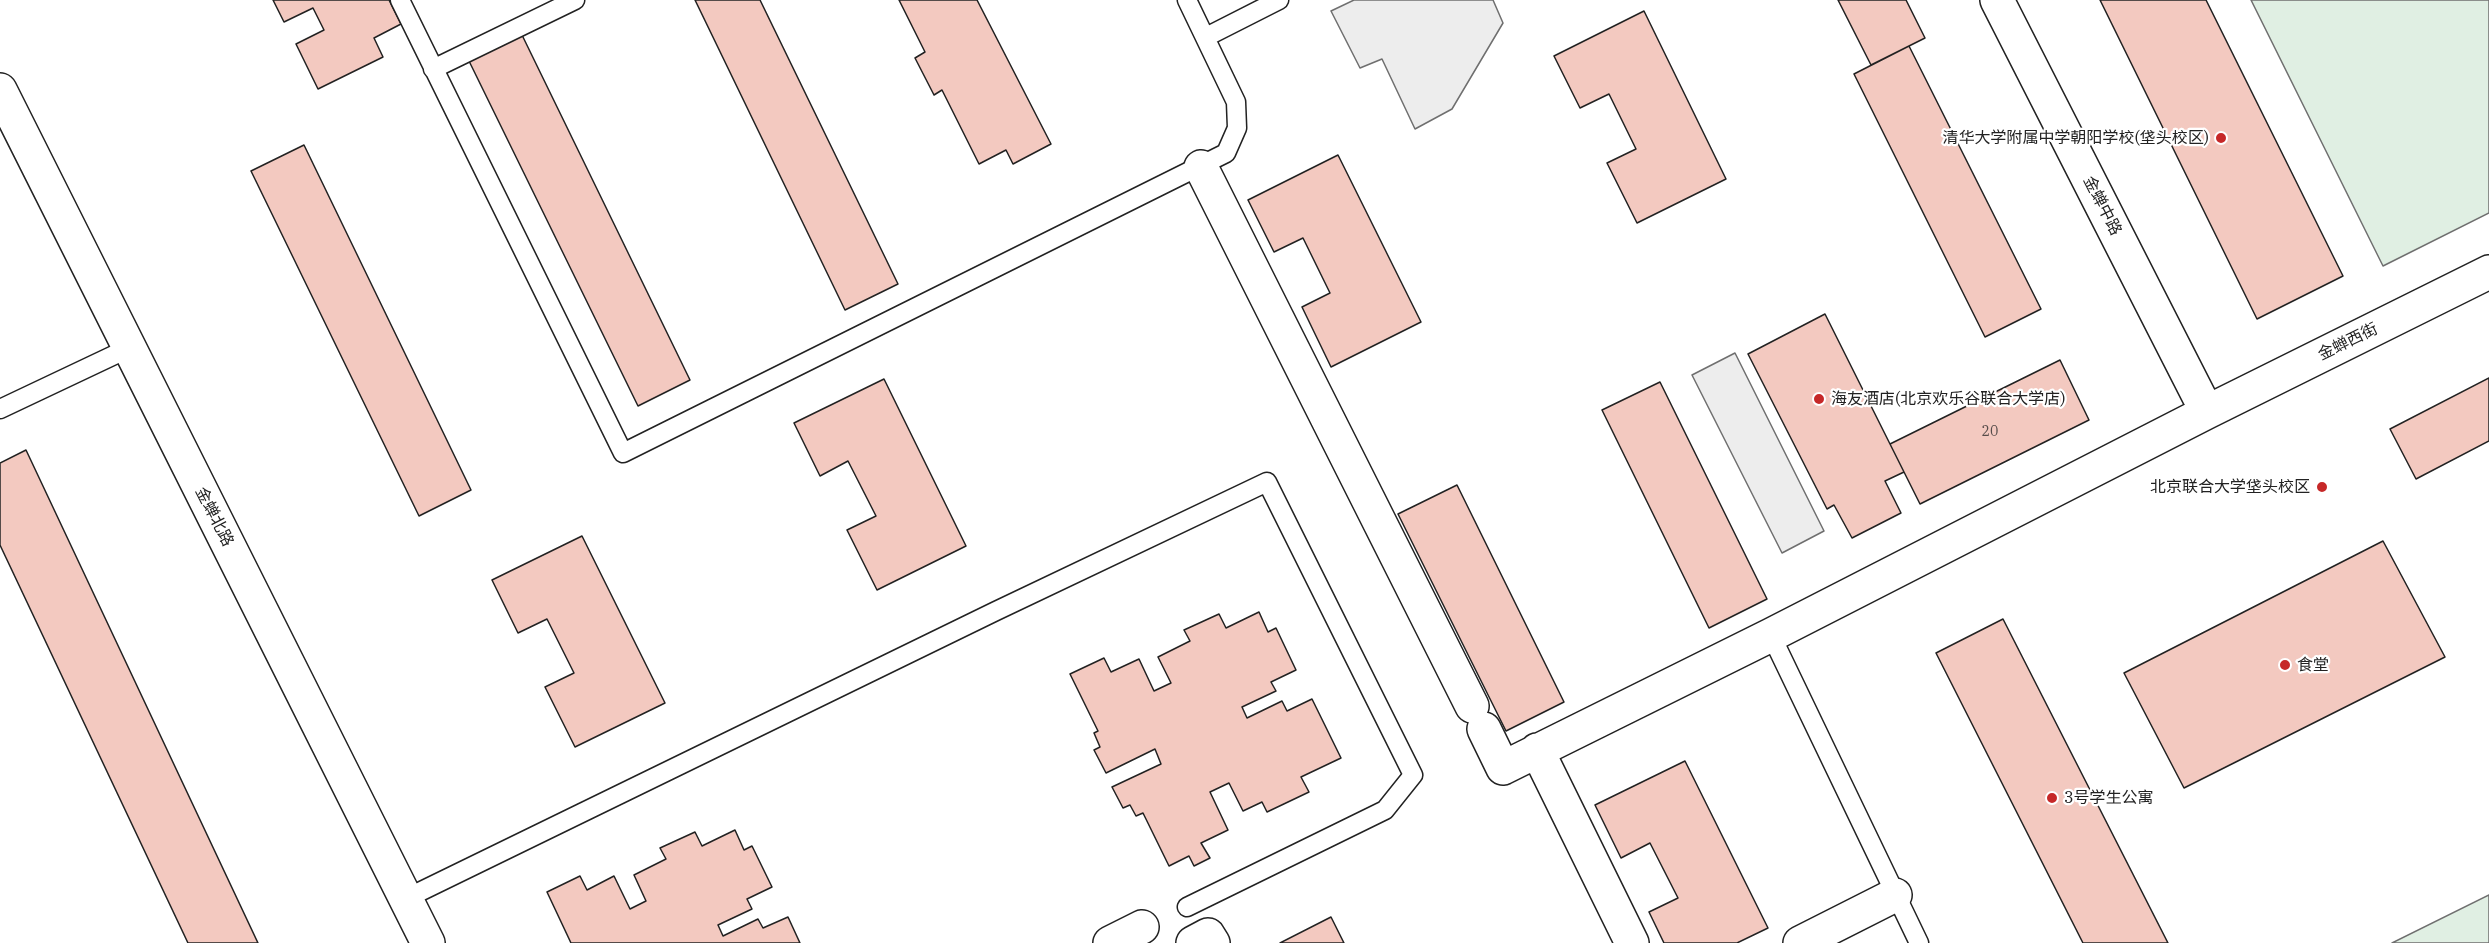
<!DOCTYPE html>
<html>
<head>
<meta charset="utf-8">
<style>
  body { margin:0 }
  canvas { display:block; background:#fff }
</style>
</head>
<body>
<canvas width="2489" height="943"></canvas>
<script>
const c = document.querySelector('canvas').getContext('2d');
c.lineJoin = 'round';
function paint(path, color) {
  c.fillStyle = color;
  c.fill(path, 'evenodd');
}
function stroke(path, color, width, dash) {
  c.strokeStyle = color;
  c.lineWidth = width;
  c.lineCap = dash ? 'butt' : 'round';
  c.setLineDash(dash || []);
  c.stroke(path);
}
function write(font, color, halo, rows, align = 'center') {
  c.font = font + ' "IBM Plex Serif","Noto Sans SC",serif';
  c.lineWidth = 4.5;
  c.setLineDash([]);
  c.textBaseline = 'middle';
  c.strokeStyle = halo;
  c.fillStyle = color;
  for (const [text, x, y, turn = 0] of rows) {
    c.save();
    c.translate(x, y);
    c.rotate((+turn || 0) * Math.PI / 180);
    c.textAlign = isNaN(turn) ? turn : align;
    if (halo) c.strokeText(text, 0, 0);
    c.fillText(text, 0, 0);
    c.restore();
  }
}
const green = new Path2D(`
  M 2251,0 L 2489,0 L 2489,213 L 2383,266 Z
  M 2489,895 L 2489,943 L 2392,943 Z`);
const parking = new Path2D(`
  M 1354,0 L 1493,0 L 1503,23 L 1452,109 L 1415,129 L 1382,59 L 1360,68 L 1331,11 Z
  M 1735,353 L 1824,531 L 1782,553 L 1692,375 Z`);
const building = new Path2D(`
  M 273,0 L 389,0 L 401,24 L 374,38 L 383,57 L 318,89 L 296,44 L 324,30 L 313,8 L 284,22 Z
  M 695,0 L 760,0 L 898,284 L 845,310 Z
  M 899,0 L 977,0 L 1051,144 L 1013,164 L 1006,150 L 979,164 L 942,90 L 934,95 L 915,58 L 925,52 Z
  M 1838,0 L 1906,0 L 1925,38 L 1871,65 Z
  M 2100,0 L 2206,0 L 2343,276 L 2257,319 Z
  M 1644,11 L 1726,179 L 1637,223 L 1607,163 L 1636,149 L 1609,94 L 1580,108 L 1554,56 Z
  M 522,35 L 690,380 L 638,406 L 469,61 Z
  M 1909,46 L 2041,309 L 1985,337 L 1854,74 Z
  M 304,145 L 471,490 L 419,516 L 251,171 Z
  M 1338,155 L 1421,322 L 1331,367 L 1302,307 L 1330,293 L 1303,238 L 1274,252 L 1248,200 Z
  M 1825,314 L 1904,472 L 1885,481 L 1901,513 L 1852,538 L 1834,505 L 1827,509 L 1748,354 Z
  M 2060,360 L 2089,420 L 1920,504 L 1890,444 Z
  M 2489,378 L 2489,441 L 2416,479 L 2390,429 Z
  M 884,379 L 966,546 L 877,590 L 847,530 L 876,516 L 848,461 L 820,476 L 794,423 Z
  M 1660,382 L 1767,599 L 1709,628 L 1602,410 Z
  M 26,450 L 258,943 L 188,943 L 0,545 L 0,463 Z
  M 1457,485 L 1564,702 L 1506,731 L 1398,514 Z
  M 582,536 L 665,703 L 575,747 L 545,687 L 574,673 L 547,619 L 518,633 L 492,580 Z
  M 2383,541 L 2445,657 L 2184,788 L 2124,673 Z
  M 1259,612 L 1268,632 L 1276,628 L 1296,670 L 1271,682 L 1276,691 L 1242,707 L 1247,718 L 1282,701 L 1287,711 L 1312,699 L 1341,758 L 1301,777 L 1309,792 L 1267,812 L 1262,802 L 1243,811 L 1229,783 L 1210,792 L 1228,830 L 1201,843 L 1210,858 L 1194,866 L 1189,856 L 1169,866 L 1143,813 L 1136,816 L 1130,805 L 1123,808 L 1112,787 L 1161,764 L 1155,749 L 1106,773 L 1094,750 L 1100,747 L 1094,733 L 1098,731 L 1070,674 L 1104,658 L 1111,672 L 1139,659 L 1154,691 L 1171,683 L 1158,657 L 1190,641 L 1184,630 L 1219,614 L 1226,628 Z
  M 2003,619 L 2168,943 L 2083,943 L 1936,653 Z
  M 1685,761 L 1768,928 L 1737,943 L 1664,943 L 1649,912 L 1678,898 L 1650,843 L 1621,858 L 1595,805 Z
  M 735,830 L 744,850 L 752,846 L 772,887 L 747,899 L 752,909 L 718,925 L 723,936 L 758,919 L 763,928 L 788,917 L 800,943 L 571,943 L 547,892 L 580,876 L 587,890 L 614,876 L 630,909 L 646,901 L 634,875 L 666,859 L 660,848 L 695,832 L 702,846 Z
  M 1331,917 L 1344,943 L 1280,943 Z`);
const lane = new Path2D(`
  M 400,0 L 623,453 L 1226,153 L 1237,128 L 1236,102 L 1187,0
  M 1206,37 L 1279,0
  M 433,69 L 575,0
  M 0,409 L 129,348
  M 1771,635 L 1919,943
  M 405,899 L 996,611 L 1267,482 L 1413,775 L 1385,810 L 1187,907`);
const street = new Path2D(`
  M 1997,0 L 2207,412
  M 0,90 L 428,943
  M 1201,167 L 1472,706
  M 1484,729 L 1503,768 L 1771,635 L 2207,412 L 2489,272
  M 1537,750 L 1632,943
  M 1110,943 L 1142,927
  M 1193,943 L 1208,935 L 1213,943
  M 1800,943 L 1895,895`);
const markers = [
  [2221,138,6,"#c62828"],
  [1819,399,6,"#c62828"],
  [2322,487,6,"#c62828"],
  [2285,665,6,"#c62828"],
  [2052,798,6,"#c62828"]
];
const numberNames = [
  ["20",1990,432]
];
const poiNames = [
  ["清华大学附属中学朝阳学校(垡头校区)",2209,138,"right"],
  ["海友酒店(北京欢乐谷联合大学店)",1831,399],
  ["北京联合大学垡头校区",2310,487,"right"],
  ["食堂",2297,665],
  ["3号学生公寓",2064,798]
];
const streetNames = [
  ["金蝉中路",2102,206,63],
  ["金蝉西街",2348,342,-26],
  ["金蝉北路",214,517,63]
];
paint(green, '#e0efe3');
stroke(green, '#6f6f6f', 1.5);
paint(parking, '#ededed');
stroke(parking, '#6f6f6f', 1.5);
paint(building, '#f3c9c0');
stroke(building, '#222', 1.5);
stroke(lane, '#222', 21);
stroke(street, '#222', 36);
stroke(lane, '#fff', 18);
stroke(street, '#fff', 33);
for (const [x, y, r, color] of markers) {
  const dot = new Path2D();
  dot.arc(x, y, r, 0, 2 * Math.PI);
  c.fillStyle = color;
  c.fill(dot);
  stroke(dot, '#fff', 2);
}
write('14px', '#564c4a', null, numberNames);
write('16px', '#222', '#fff', poiNames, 'left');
write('16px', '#222', '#fff', streetNames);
</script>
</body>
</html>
